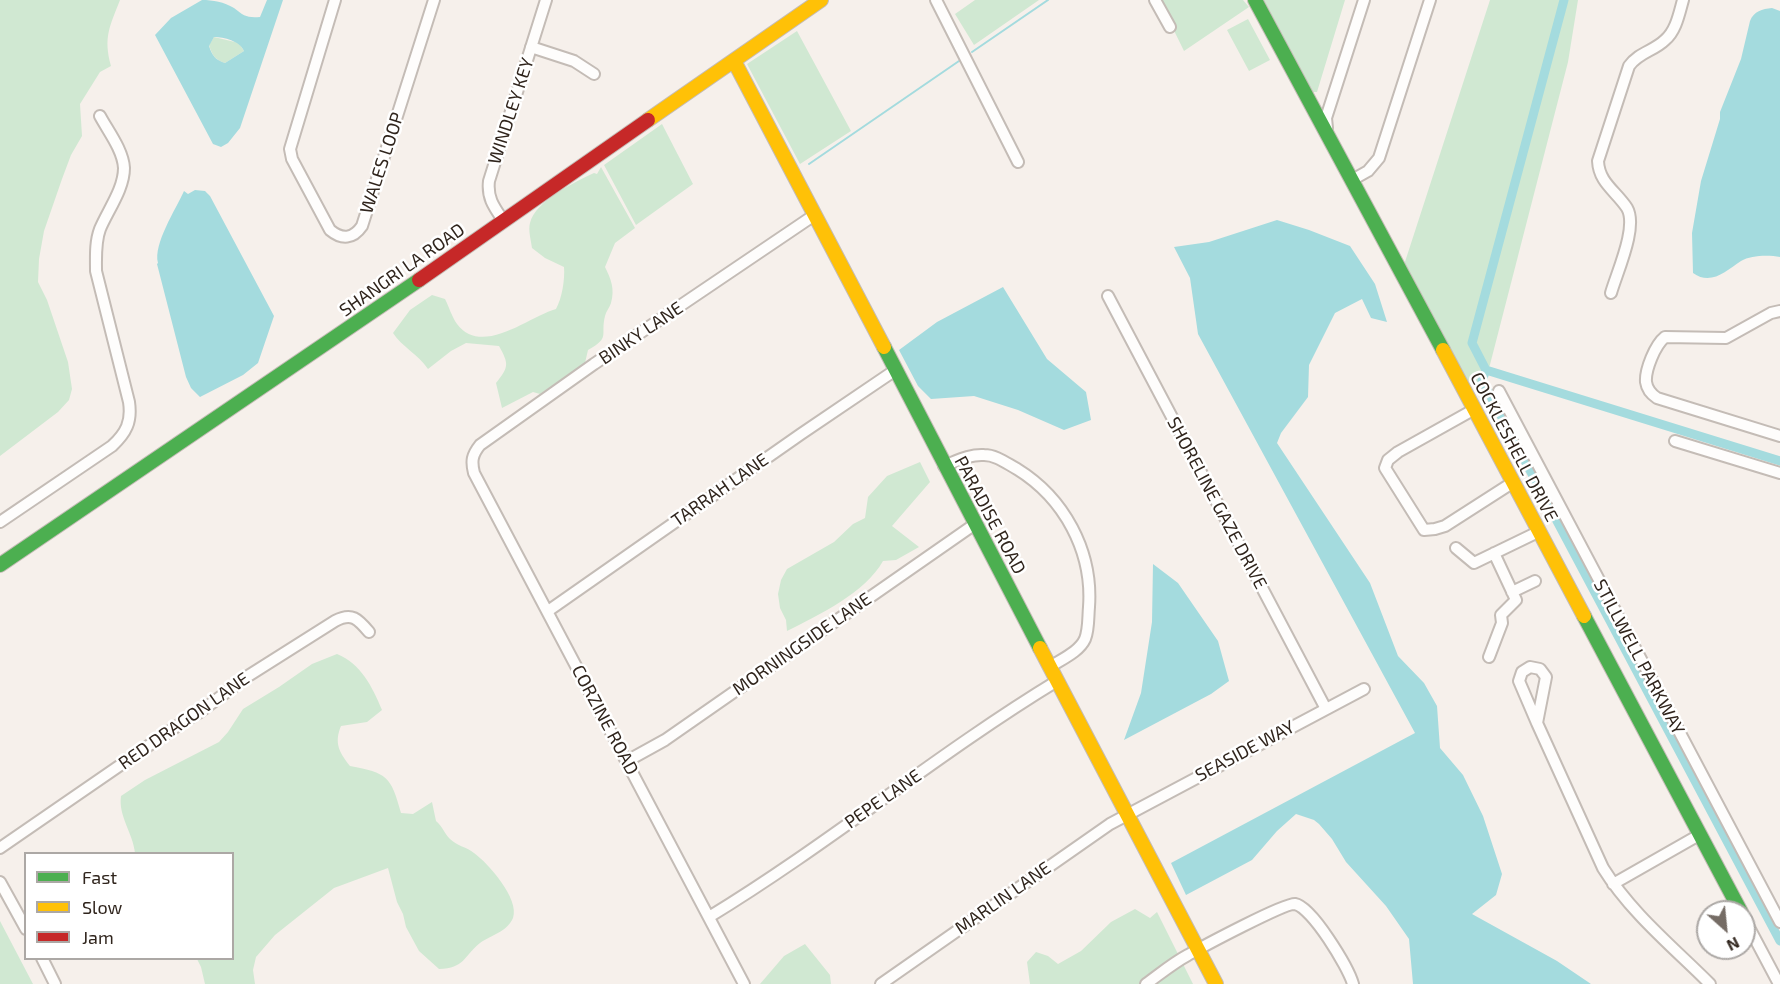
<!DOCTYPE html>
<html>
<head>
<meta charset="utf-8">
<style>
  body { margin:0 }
  #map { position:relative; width:1780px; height:984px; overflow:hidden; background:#f6f0eb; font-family:"Exo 2",sans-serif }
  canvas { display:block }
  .legend { position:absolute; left:24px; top:852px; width:210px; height:108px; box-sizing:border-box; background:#fff; border:2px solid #aca8a5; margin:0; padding:8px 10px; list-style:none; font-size:18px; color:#30251d }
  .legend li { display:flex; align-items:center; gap:12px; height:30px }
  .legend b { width:30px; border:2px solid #aca8a5 }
  .north { position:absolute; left:1696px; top:900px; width:60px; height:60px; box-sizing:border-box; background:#fff; border:2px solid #aca8a5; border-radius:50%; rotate:153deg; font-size:16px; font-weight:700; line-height:24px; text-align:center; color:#30251d }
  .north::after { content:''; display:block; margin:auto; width:21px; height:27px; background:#756c65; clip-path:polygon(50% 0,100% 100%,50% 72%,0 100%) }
</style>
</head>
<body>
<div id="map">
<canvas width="1780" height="984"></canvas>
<ul class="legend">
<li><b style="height:8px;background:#4caf50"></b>Fast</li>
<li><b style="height:8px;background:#ffc107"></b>Slow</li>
<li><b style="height:8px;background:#c62828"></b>Jam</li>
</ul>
<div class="north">N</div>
</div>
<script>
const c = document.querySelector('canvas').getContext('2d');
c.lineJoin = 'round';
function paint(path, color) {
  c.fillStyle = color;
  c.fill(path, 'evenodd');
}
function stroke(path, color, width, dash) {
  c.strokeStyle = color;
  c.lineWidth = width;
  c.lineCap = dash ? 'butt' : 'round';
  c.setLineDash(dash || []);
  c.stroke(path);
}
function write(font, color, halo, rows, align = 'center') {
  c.font = font + ' "Exo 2",sans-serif';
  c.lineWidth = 5;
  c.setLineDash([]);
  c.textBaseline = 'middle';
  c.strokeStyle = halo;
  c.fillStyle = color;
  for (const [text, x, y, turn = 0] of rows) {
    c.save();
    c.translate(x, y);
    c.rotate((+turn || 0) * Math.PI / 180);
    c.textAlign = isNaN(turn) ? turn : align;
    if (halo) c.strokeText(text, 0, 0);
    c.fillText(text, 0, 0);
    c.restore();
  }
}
const green = new Path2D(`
  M 0,0 L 120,0 C 110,26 103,37 111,66 L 100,72 L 80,104 L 82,136 L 71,155 L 62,179 L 44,231 L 39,259 L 38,282 L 47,300 L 68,362 L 72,389 L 69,400 L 58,412 L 0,456 Z
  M 975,0 L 1039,0 L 974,45 L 955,14 Z
  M 1159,0 L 1243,0 L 1249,7 L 1184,51 Z
  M 1261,0 L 1345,0 L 1317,92 L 1312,92 Z
  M 1490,0 L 1578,0 L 1568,62 L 1485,384 L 1459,379 L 1403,268 Z
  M 1248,19 L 1270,60 L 1249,71 L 1227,30 Z
  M 797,31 L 851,131 L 800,164 L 747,64 Z
  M 214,37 L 239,43 L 244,51 L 225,63 C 215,60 212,55 209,45 Z
  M 662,124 L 693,184 L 636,225 L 604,165 Z
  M 601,167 L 635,228 L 615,243 L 605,267 C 611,279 615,289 611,303 C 610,307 606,311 605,316 C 600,336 611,337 588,350 L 585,363 L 540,394 L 533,392 L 502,408 L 496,383 C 509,367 509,364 499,346 L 466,343 L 451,351 L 428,369 C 418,354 402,347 393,333 L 410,310 L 432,295 L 445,299 C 449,307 452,317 457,324 C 482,357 528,317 556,309 C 562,298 565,280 564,267 L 545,258 L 532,248 C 531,240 528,230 530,223 C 535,201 575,182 594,173 L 597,174 Z
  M 920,462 L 930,482 L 892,526 L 919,547 L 896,560 L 883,561 C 865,593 819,615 787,631 L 786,620 L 780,608 L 778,594 L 781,580 L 787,569 L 834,542 L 853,524 L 865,518 L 868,497 L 887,476 Z
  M 337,654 C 361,664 372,686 382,710 L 367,722 L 341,726 C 334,743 339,752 350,766 C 387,773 391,776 401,813 L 413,814 L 432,802 L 436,821 C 443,827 444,833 450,839 C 457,846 467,847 474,853 C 488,863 520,899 513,918 C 507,932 491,935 480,943 C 463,957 465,968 439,969 L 419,951 L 406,927 L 403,914 L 397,902 L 388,868 L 334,888 L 275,935 L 256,957 L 253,970 L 255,984 L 205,984 L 201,967 L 197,959 L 232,958 L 232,854 L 135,853 C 133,833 118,816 121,796 L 145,780 L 219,742 L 228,732 L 243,709 L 279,687 L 312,664 Z
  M 1135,909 L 1150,918 L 1157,912 L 1193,984 L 1030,984 L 1027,962 L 1036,952 L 1048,956 L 1058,964 L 1081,951 L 1111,922 Z
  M 0,921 L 33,984 L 0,984 Z
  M 805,944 L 830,975 L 831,984 L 760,984 L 784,956 Z`);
const water = new Path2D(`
  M 202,0 C 213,0 224,2 234,8 C 244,16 247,18 260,17 L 267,0 L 283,0 L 240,128 L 228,143 L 221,147 L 213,144 L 155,35 L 171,18 ZM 214,37 C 224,37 240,41 244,51 L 225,63 C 215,60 212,55 209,46 Z
  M 1772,8 L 1780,11 L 1780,257 C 1769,255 1751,255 1741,261 C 1726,271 1711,286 1693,273 L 1692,233 L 1701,181 L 1720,119 L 1720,112 L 1741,59 L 1750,21 C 1754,11 1762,9 1772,8 Z
  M 195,190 L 205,191 L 210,196 L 274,316 L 258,363 L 243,375 L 200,397 L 191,388 L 186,377 L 157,264 L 158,263 C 153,244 176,209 184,191 L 188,194 Z
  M 1277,220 L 1309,230 L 1350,246 L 1375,284 L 1387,322 L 1371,318 L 1362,299 L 1335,313 L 1309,365 L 1308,397 L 1281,433 L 1277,443 L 1370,583 L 1398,656 L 1424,683 L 1437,706 L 1440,748 L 1463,775 L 1483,816 L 1502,874 L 1496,895 L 1472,914 L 1557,961 L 1591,984 L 1413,984 L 1409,939 L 1386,906 L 1346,862 L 1332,839 L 1319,824 L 1314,820 L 1296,814 L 1277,831 L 1252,860 L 1186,895 L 1171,863 L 1415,733 L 1198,334 L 1190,278 L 1174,247 L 1209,242 Z
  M 1003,287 L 1047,359 L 1086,392 L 1091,420 L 1064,430 L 1018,410 L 974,396 L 931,399 L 918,386 L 899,350 L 937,322 Z
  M 1153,564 L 1178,583 L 1218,641 L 1229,681 L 1211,694 L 1124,740 L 1141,693 L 1152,622 Z`);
const stream = new Path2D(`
  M 972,52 L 1048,0
  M 809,164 L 959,61`);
const canal = new Path2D(`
  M 1564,0 L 1472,343 L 1486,370 L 1780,461
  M 1486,370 L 1482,380 L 1780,941`);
const street = new Path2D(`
  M 335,0 L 290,149 L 292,159 L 330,230 C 342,240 353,239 362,226 L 434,0
  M 936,0 L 1018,162
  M 1155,0 L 1170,27
  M 531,47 L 574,61 L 594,74
  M 1327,128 L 1326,118 L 1364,0
  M 1352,180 L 1368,171 L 1379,158 L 1430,0
  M 503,220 C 494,207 487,198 489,181 L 546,0
  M 1611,293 C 1617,272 1638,227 1627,208 C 1616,191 1599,183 1598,161 L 1629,66 C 1639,52 1654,51 1665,40 C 1676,31 1679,14 1683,0
  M 1108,296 L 1326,709
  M 1780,311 L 1771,313 L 1726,338 L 1665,337 C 1655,345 1645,370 1646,382 C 1647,389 1651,394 1657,398 L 1780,436
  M 1499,391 L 1780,922
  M 1473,410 L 1398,452 L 1388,460 L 1385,468 L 1424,530 L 1435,529 L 1445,526 L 1512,483
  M 1675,441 L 1780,473
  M 944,466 C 957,461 970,454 984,455 C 996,455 1006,463 1017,469 C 1064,498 1093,551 1089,607 C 1088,617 1089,629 1085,639 C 1079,652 1062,659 1050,667
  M 0,522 L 112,446 C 126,433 132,422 129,402 L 96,271 C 96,257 95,242 100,229 C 108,210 124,189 124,168 C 123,150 108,131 100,116
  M 1456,548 L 1474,563 L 1538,532
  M 1512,592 L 1535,581
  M 548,611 L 801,434 L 894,371
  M 1489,657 L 1502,623 L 1501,615 L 1516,600 L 1494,553
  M 1530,667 L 1540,669 L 1546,677 L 1537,723 L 1519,681 L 1522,672 Z
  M 1537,723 L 1603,868 C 1631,913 1673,947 1710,984
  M 627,761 L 665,740 L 975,524
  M 0,848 L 180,724 L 200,712 L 248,676 L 335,621 C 352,612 358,619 369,632
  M 0,882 L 26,929
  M 1613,884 L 1699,835
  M 709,917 C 829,844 937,754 1057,681
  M 1744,918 L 1779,984
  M 42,958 L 55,984
  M 744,984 L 474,473 C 471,461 472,455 480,445 L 594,364 L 813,216
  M 881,984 L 1110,824 L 1364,689
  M 1146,984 C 1160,974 1173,963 1188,955 C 1202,947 1284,903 1295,904 C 1312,907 1348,967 1353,984`);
const fast = new Path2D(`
  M 1255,0 L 1443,350
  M 884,347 L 1040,648
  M 0,565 L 419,280
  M 1584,616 L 1741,912`);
const slow = new Path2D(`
  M 734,61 L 884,347
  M 648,120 L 821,0
  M 1443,350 L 1584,616
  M 1040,648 L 1216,984`);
const jam = new Path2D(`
  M 419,280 L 648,120`);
const streetNames = [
  ["WINDLEY KEY",511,111,-72],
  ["WALES LOOP",382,163,-72],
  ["SHANGRI LA ROAD",402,270,-35],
  ["BINKY LANE",641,333,-34],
  ["COCKLESHELL DRIVE",1514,447,62],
  ["TARRAH LANE",720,490,-35],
  ["SHORELINE GAZE DRIVE",1217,503,62],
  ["PARADISE ROAD",990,515,62],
  ["MORNINGSIDE LANE",802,644,-35],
  ["STILLWELL PARKWAY",1639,657,62],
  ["CORZINE ROAD",605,720,62],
  ["RED DRAGON LANE",184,721,-35],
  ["SEASIDE WAY",1245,751,-28],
  ["PEPE LANE",883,799,-35],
  ["MARLIN LANE",1003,898,-35]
];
paint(green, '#d0e8d2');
paint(water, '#a4dbde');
stroke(stream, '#a4dbde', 2);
stroke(canal, '#a4dbde', 9);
stroke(street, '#c4bcb6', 14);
stroke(fast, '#c4bcb6', 16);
stroke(slow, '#c4bcb6', 16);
stroke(jam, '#c4bcb6', 16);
stroke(street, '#fefdfc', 10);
stroke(fast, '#4caf50', 14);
stroke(slow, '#ffc107', 14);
stroke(jam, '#c62828', 14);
write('18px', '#30251d', '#fff', streetNames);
</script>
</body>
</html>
